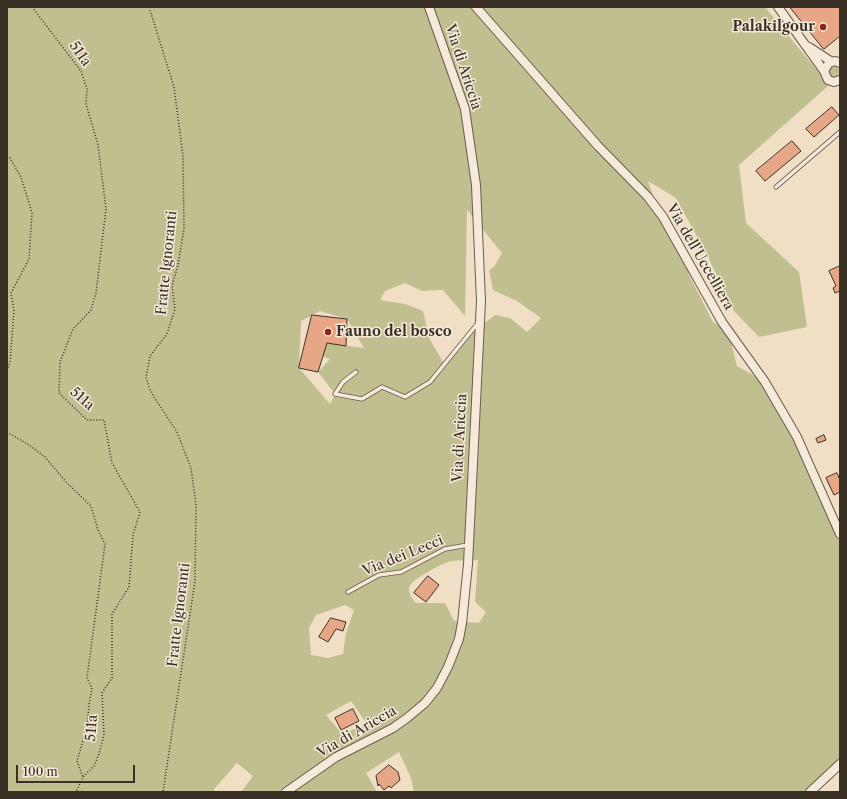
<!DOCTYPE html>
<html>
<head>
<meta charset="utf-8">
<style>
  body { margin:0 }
  #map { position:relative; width:847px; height:799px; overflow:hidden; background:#f0dec5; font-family:"Libre Caslon Text",serif }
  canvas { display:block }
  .frame { position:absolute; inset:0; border:8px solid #3a3126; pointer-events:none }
  .scale { position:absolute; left:16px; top:765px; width:119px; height:18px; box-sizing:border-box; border:2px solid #3a3126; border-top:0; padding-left:5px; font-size:12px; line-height:14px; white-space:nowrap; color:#3a3126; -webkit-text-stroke:3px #f5ead9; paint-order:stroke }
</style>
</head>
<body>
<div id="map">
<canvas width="847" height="799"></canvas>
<div class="frame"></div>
<div class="scale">100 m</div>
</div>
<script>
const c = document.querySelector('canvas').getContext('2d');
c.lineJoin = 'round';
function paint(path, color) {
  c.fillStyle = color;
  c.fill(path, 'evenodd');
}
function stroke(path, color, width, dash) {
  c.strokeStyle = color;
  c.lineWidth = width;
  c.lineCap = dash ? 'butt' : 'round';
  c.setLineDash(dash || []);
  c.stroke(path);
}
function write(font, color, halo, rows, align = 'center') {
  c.font = font + ' "Libre Caslon Text",serif';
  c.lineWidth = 3;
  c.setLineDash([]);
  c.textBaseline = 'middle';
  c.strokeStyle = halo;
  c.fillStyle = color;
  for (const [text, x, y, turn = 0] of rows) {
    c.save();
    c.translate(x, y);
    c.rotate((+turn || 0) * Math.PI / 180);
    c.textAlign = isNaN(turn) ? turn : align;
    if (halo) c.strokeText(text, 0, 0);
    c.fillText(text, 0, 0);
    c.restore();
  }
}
const green = new Path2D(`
  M 7,7 L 765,7 L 829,85 L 739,165 L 746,223 L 799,272 L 807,327 L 759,337 L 734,311 L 705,251 L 676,198 L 648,181 L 662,223 L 686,256 L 689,275 L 713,322 L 728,331 L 737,366 L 765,382 L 787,423 L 840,534 L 840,765 L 810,792 L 414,792 L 411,778 L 399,752 L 366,773 L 377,792 L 241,792 L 253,776 L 237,763 L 215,788 L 213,792 L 7,792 ZM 467,210 L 502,253 L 494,267 L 489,270 L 493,290 L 517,301 L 541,318 L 527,332 L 510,318 L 495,315 L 461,341 L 443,362 L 429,338 L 423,311 L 405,304 L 380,300 L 385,291 L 405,283 L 422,291 L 443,290 L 465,316 ZM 320,311 L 347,319 L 364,348 L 313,341 L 318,355 L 330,359 L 318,372 L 335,394 L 330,404 L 299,368 L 301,321 ZM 478,560 L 475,602 L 486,612 L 479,623 L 454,621 L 445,603 L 416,603 C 411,598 406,590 411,584 C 417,577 444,562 452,561 C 461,560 469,561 478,560 ZM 345,605 L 354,610 L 346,633 L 343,654 L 328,658 L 311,655 L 309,628 L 316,615 ZM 351,701 L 367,724 L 342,734 L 326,715 Z
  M828 72a6 6 0 1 1 12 0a6 6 0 1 1-12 0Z`);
const building = new Path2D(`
  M 790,7 L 840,7 L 840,36 L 824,49 Z
  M 832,107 L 839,115 L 814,137 L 806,129 Z
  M 792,141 L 801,151 L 765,181 L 756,171 Z
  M 840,266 L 840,291 L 835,293 L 833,288 L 836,286 L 829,271 Z
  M 312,315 L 347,319 L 346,346 L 327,343 L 318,372 L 299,368 Z
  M 824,435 L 826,440 L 818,443 L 816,439 Z
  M 837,473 L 840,480 L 840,492 L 834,495 L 826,478 Z
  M 428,576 L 439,585 L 426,602 L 414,593 Z
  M 331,618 L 346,622 L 343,631 L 336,629 L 328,642 L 319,637 Z
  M 353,709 L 359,721 L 341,730 L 335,718 Z
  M 389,765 L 398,772 L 400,780 L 391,788 L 389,786 L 384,790 L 379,784 L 378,786 L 376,776 Z`);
const path = new Path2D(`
  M 32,7 L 81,71 L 87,89 L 86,104 L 98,145 L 106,209 L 96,293 L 91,310 L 73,329 L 60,362 L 59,393 L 87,420 L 104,420 L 112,463 L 140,512 L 133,535 L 129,587 L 112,614 L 112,678 L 102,693 L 104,735 L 99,754 L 94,766 L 83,777 L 76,792
  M 149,7 L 174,87 L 183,156 L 184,229 L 178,265 L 172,286 L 175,309 L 167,334 L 150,356 L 146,377 L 149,387 L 154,397 L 177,432 L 191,468 L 196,505 L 195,581 L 163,792
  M 7,156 L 10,158 L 21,177 L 32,213 L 29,259 L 11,293 L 14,310 L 10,363 L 7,369
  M 7,432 L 29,445 L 45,457 L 66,482 L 91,506 L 98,530 L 105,544 L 87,678 L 92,688 L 89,705 L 87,727 L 77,761 L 83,777`);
const service = new Path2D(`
  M 776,187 L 840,132
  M 356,372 L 343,382 L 335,394 L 362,399 L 382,387 L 405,397 L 430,382 L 478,323
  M 348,592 L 379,575 L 401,572 L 445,549 L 468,545`);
const tertiary = new Path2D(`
  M 476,7 L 598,146 L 648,197 L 663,217 L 722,322 L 765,382 L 797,437 L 840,534
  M 778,7 L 824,71
  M 809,47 L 832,62
  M 840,63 L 835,61 L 829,63 L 824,71 L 828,80 L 834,82 L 840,80
  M 286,792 L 336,757 L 393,728 L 407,718 L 425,703 L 437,688 L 448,667 L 459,639 L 462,623 L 468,564 L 481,301 L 476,185 L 465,109 L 429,7
  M 810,792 L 840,764`);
const markers = [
  [823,27,4,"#8f2418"],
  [328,332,4,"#8f2418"]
];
const poiNames = [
  ["Palakilgour",815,27],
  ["Fauno del bosco",336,332,"left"]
];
const streetNames = [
  ["511a",80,54,55],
  ["Via di Ariccia",463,67,72],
  ["Via dell'Uccelliera",700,257,60],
  ["Fratte Ignoranti",167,263,-84],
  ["511a",82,399,41],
  ["Via di Ariccia",460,438,-87],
  ["Via dei Lecci",403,556,-22],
  ["Fratte Ignoranti",179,615,-83],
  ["511a",92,728,-86],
  ["Via di Ariccia",357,732,-30]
];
paint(green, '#c0bf90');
paint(building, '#e7a786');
stroke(building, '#3a3126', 1);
stroke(service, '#685c4e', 5);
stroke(tertiary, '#685c4e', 10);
stroke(path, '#3a3126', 1.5, [1, 2]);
stroke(service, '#f5ead9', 3.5);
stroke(tertiary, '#f5ead9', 8);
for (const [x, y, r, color] of markers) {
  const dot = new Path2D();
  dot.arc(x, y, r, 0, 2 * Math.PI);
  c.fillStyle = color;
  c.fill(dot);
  stroke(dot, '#f5ead9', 1.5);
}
write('bold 14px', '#3a3126', '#f5ead9', poiNames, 'right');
write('14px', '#3a3126', '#f5ead9', streetNames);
</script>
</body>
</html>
